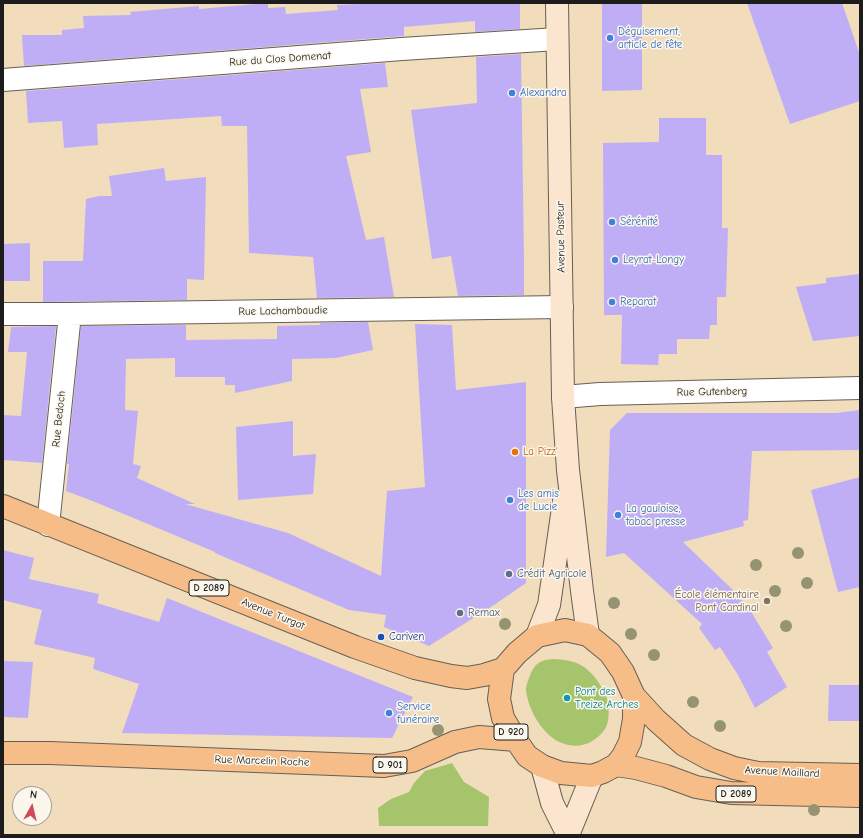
<!DOCTYPE html>
<html>
<head>
<meta charset="utf-8">
<style>
  body { margin:0 }
  #map { position:relative; width:863px; height:838px; overflow:hidden; background:#f1dcbc; font-family:"Comic Neue",sans-serif }
  canvas { display:block }
  .frame { position:absolute; inset:0; border:4px solid #1c1c1c; pointer-events:none }
  .north { position:absolute; left:12px; top:786px; width:40px; height:40px; box-sizing:border-box; background:#fbf7ec; border:1px solid #a29f99; border-radius:50%; rotate:8deg; font-size:11px; font-weight:700; line-height:16px; text-align:center; color:#1c1c1c }
  .north::after { content:''; display:block; margin:auto; width:14px; height:18px; background:#d1495b; clip-path:polygon(50% 0,100% 100%,50% 72%,0 100%) }
</style>
</head>
<body>
<div id="map">
<canvas width="863" height="838"></canvas>
<div class="frame"></div>
<div class="north">N</div>
</div>
<script>
const c = document.querySelector('canvas').getContext('2d');
c.lineJoin = 'round';
function paint(path, color) {
  c.fillStyle = color;
  c.fill(path, 'evenodd');
}
function stroke(path, color, width, dash) {
  c.strokeStyle = color;
  c.lineWidth = width;
  c.lineCap = dash ? 'butt' : 'round';
  c.setLineDash(dash || []);
  c.stroke(path);
}
function write(font, color, halo, rows, align = 'center') {
  c.font = font + ' "Comic Neue",sans-serif';
  c.lineWidth = 3;
  c.setLineDash([]);
  c.textBaseline = 'middle';
  c.strokeStyle = halo;
  c.fillStyle = color;
  for (const [text, x, y, turn = 0] of rows) {
    c.save();
    c.translate(x, y);
    c.rotate((+turn || 0) * Math.PI / 180);
    c.textAlign = isNaN(turn) ? turn : align;
    if (halo) c.strokeText(text, 0, 0);
    c.fillText(text, 0, 0);
    c.restore();
  }
}
const green = new Path2D(`
  M 553,659 C 575,660 586,664 599,683 C 600,686 603,688 604,691 C 609,700 611,720 605,729 C 595,743 579,750 562,743 C 560,742 556,741 554,739 C 539,728 528,708 526,690 C 526,685 529,678 531,673 C 536,662 542,660 553,659 Z
  M 452,763 L 464,782 L 489,797 L 488,826 L 379,826 L 378,808 L 391,799 L 409,792 L 414,783 L 425,771 Z`);
const building = new Path2D(`
  M 268,3 L 268,8 L 285,7 L 286,14 L 338,10 L 337,5 L 382,3 L 520,3 L 520,29 L 475,32 L 475,21 L 404,27 L 404,36 L 24,66 L 22,35 L 62,35 L 62,30 L 84,28 L 83,16 L 131,15 L 130,12 L 164,9 L 199,6 L 199,9 Z
  M 602,3 L 642,3 L 642,90 L 602,91 Z
  M 747,3 L 842,3 L 860,55 L 860,101 L 790,124 Z
  M 521,54 L 524,261 L 524,295 L 458,296 L 451,256 L 432,259 L 411,110 L 477,103 L 476,57 Z
  M 385,63 L 388,87 L 360,89 L 371,152 L 346,156 L 366,240 L 384,237 L 394,297 L 317,298 L 313,257 L 249,253 L 247,126 L 222,126 L 221,116 L 97,124 L 98,145 L 64,148 L 62,121 L 28,123 L 26,91 Z
  M 659,118 L 706,118 L 706,155 L 722,155 L 722,228 L 728,228 L 726,297 L 717,297 L 717,325 L 710,325 L 709,339 L 677,339 L 677,354 L 659,354 L 658,365 L 621,364 L 622,315 L 604,315 L 603,143 L 659,142 Z
  M 164,168 L 166,181 L 206,177 L 204,280 L 187,279 L 187,300 L 43,302 L 43,261 L 83,261 L 86,199 L 99,196 L 112,196 L 109,176 Z
  M 30,243 L 30,281 L 3,281 L 3,244 Z
  M 860,274 L 860,336 L 813,341 L 796,287 L 826,283 L 826,278 Z
  M 368,322 L 373,350 L 336,358 L 292,359 L 292,381 L 235,393 L 235,385 L 225,385 L 225,377 L 175,377 L 175,358 L 126,359 L 125,410 L 138,411 L 133,464 L 141,466 L 137,478 L 195,504 L 185,504 L 288,533 L 381,576 L 387,491 L 425,487 L 415,324 L 452,325 L 456,390 L 526,382 L 526,583 L 494,605 L 429,646 L 384,627 L 386,615 L 349,610 L 215,553 L 215,552 L 95,502 L 66,491 L 69,464 L 67,464 L 81,326 L 186,325 L 186,340 L 277,339 L 277,326 L 320,325 L 320,323 Z
  M 56,326 L 42,463 L 3,460 L 3,415 L 21,416 L 27,352 L 8,352 L 11,327 Z
  M 860,410 L 860,450 L 752,451 L 748,520 L 743,521 L 744,526 L 683,542 L 732,589 L 750,610 L 773,648 L 767,652 L 787,687 L 755,708 L 738,675 L 720,647 L 715,650 L 699,628 L 702,624 L 624,553 L 606,557 L 610,430 L 627,413 L 837,413 Z
  M 293,421 L 293,456 L 316,454 L 313,494 L 238,500 L 236,427 Z
  M 860,477 L 860,587 L 838,592 L 811,490 Z
  M 3,550 L 34,558 L 29,579 L 99,594 L 97,603 L 159,622 L 167,598 L 413,697 L 392,738 L 122,733 L 139,684 L 93,669 L 95,658 L 34,644 L 42,610 L 3,600 Z
  M 3,661 L 33,662 L 28,718 L 3,717 Z
  M 829,685 L 860,685 L 860,721 L 828,721 Z`);
const street = new Path2D(`
  M 3,80 L 402,49 L 557,39
  M 3,314 L 70,314 L 562,307
  M 563,397 L 600,394 L 860,388
  M 48,525 L 70,314`);
const secondary = new Path2D(`
  M 557,3 L 563,397 L 568,470 L 582,591 L 588,635
  M 537,636 L 549,605 L 564,501
  M 542,766 L 552,803 L 568,835
  M 568,835 L 592,776`);
const primary = new Path2D(`
  M 3,506 L 355,647 L 415,668 L 451,676 L 467,678 L 484,675 L 503,669
  M 565,630 L 588,635 L 610,653 L 623,672 L 634,696 L 634,719 L 630,742 L 623,756 L 616,765 L 603,772 L 592,776 L 561,773 L 542,766 L 527,756 L 516,740 L 503,718 L 499,699 L 503,669 L 517,653 L 537,636 Z
  M 634,696 L 656,720 L 684,745 L 710,759 L 734,768 L 758,773 L 860,775
  M 3,753 L 50,753 L 384,766 L 412,761 L 455,742 L 479,737 L 516,740
  M 616,765 L 636,768 L 666,776 L 696,787 L 731,793 L 860,796`);
const trees = [
  [798,553],
  [756,565],
  [807,583],
  [775,591],
  [614,603],
  [505,624],
  [786,626],
  [631,634],
  [654,655],
  [693,702],
  [720,726],
  [438,730],
  [814,810]
];
const markers = [
  [610,38,4,"#3f7fe0"],
  [512,93,4,"#3f7fe0"],
  [612,222,4,"#3f7fe0"],
  [615,260,4,"#3f7fe0"],
  [612,302,4,"#3f7fe0"],
  [515,452,4,"#e8710a"],
  [510,500,4,"#3f7fe0"],
  [618,515,4,"#3f7fe0"],
  [509,574,4,"#5c6f8a"],
  [767,601,4,"#8d6e63"],
  [460,613,4,"#5c6f8a"],
  [381,637,4,"#1a4fb4"],
  [567,698,4,"#0f9aa8"],
  [389,713,4,"#3f7fe0"]
];
const shields = [
  [209,588,40],
  [511,732,34],
  [390,765,34],
  [736,794,40]
];
const shieldNames = [
  ["D 2089",209,588],
  ["D 920",511,732],
  ["D 901",390,765],
  ["D 2089",736,794]
];
const shopNames = [
  ["Déguisement,",618,32],
  ["article de fête",618,45],
  ["Alexandra",520,93],
  ["Sérénité",620,222],
  ["Leyrat-Longy",623,260],
  ["Reparat",620,302],
  ["Les amis",518,494],
  ["de Lucie",518,507],
  ["La gauloise,",626,509],
  ["tabac presse",626,522],
  ["Service",397,707],
  ["funéraire",397,720]
];
const streetNames = [
  ["Rue du Clos Domenat",280,59,-4],
  ["Avenue Pasteur",561,237,-91],
  ["Rue Lachambaudie",283,311,-1],
  ["Rue Gutenberg",712,392,-1],
  ["Rue Bedoch",59,419,-84],
  ["Avenue Turgot",273,614,22],
  ["Rue Marcelin Roche",262,761,2],
  ["Avenue Maillard",782,772,3]
];
const foodNames = [
  ["La Pizz'",523,452]
];
const serviceNames = [
  ["Crédit Agricole",517,574],
  ["Remax",468,613]
];
const educationNames = [
  ["École élémentaire",759,595],
  ["Pont Cardinal",759,608]
];
const transitNames = [
  ["Cariven",389,637]
];
const cultureNames = [
  ["Pont des",575,692],
  ["Treize Arches",575,705]
];
paint(green, '#a6c46b');
paint(building, '#bfaef6');
stroke(street, '#675f54', 24);
stroke(secondary, '#675f54', 24);
stroke(primary, '#675f54', 24);
stroke(street, '#fff', 22);
stroke(secondary, '#fce5cf', 22);
stroke(primary, '#f7bd88', 22);
c.fillStyle = '#969373';
for (const [x, y] of trees) {
  c.beginPath();
  c.arc(x, y, 6, 0, 2 * Math.PI);
  c.fill();
}
for (const [x, y, r, color] of markers) {
  const dot = new Path2D();
  dot.arc(x, y, r, 0, 2 * Math.PI);
  c.fillStyle = color;
  c.fill(dot);
  stroke(dot, '#fbf7ec', 1.5);
}
for (const [x, y, w] of shields) {
  const box = new Path2D();
  box.roundRect(x - w / 2, y - 8, w, 16, 3);
  c.fillStyle = '#fbf7ec';
  c.fill(box);
  stroke(box, '#1c1c1c', 1);
}
write('bold 10px', '#1c1c1c', null, shieldNames);
write('11px', '#366cbe', '#fbf7ec', shopNames, 'left');
write('11px', '#1c1c1c', '#fbf7ec', streetNames);
write('11px', '#c56008', '#fbf7ec', foodNames, 'left');
write('11px', '#4e5e75', '#fbf7ec', serviceNames, 'left');
write('11px', '#785e54', '#fbf7ec', educationNames, 'right');
write('11px', '#164399', '#fbf7ec', transitNames, 'left');
write('11px', '#0d838f', '#fbf7ec', cultureNames, 'left');
</script>
</body>
</html>
